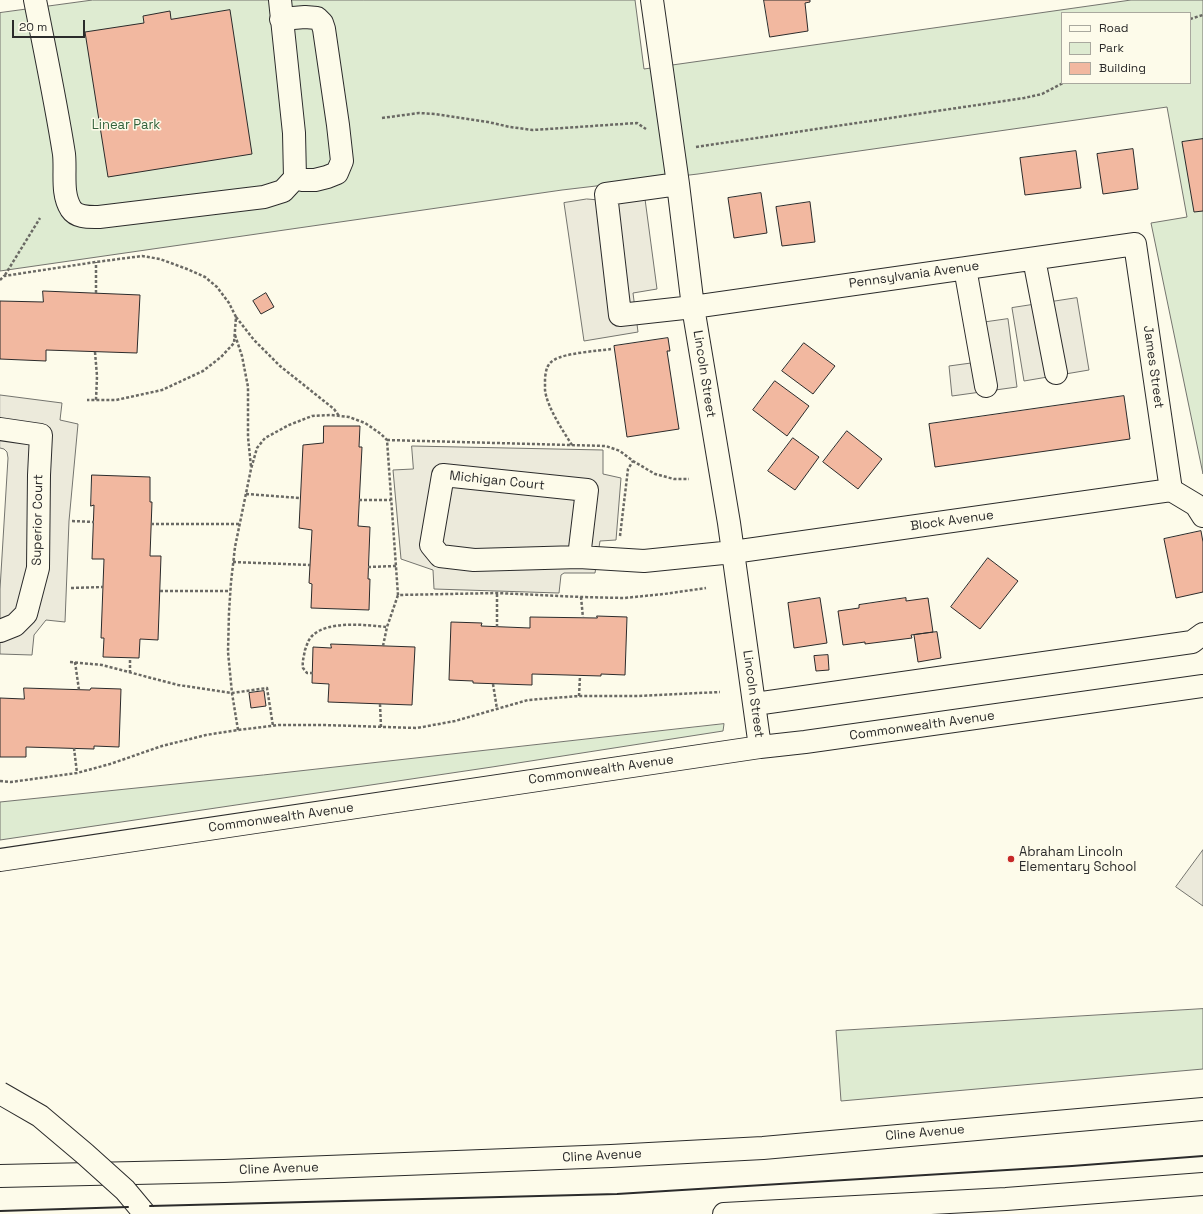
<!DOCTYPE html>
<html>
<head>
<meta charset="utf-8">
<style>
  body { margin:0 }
  #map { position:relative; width:1203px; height:1214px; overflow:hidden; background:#fdfbea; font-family:"Space Grotesk",sans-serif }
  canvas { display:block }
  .legend { position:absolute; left:1061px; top:12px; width:130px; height:72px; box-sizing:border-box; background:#fdfbea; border:1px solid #a9a89e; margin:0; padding:5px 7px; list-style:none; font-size:12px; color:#2b2b2b }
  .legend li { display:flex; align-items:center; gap:8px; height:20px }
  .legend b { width:20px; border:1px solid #a9a89e }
  .scale { position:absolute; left:12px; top:20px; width:73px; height:18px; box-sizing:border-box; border:2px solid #2b2b2b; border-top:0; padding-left:5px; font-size:12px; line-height:14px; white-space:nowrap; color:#2b2b2b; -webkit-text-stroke:3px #fdfbea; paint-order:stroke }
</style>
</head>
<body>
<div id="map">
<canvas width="1203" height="1214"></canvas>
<ul class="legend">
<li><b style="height:5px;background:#fdfbea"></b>Road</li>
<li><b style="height:11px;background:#deebd1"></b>Park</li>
<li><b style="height:11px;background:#f2b8a0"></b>Building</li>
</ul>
<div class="scale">20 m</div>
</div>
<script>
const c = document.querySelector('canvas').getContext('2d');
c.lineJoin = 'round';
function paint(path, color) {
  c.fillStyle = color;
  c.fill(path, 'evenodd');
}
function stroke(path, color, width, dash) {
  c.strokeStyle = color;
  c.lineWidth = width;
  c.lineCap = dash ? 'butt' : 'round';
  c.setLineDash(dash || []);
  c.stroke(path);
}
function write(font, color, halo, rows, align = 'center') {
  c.font = font + ' "Space Grotesk",sans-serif';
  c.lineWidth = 3;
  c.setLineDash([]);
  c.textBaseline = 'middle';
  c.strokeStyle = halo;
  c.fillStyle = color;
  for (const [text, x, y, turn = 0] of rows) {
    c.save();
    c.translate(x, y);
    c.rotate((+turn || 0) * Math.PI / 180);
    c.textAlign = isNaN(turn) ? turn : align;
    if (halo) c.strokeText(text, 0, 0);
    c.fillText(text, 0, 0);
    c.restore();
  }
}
const green = new Path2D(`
  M 93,0 L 635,0 L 644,69 L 1131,0 L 1203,0 L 1203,474 L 1151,223 L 1187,217 L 1167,107 L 698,174 L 562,190 L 0,271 L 0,13 ZM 1062,13 L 1190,13 L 1190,83 L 1062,83 Z
  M 724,724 L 723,731 L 492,767 L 0,840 L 0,802 L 263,775 Z
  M 1203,1009 L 1203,1069 L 841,1101 L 836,1031 Z`);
const parking = new Path2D(`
  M 587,199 L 623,202 L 645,199 L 657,289 L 633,293 L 638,332 L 584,341 L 564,203 Z
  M 1077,298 L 1089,370 L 1024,381 L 1012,308 Z
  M 1008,319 L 1017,387 L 952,396 L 949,366 L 971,363 L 966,325 Z
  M 0,395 L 62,403 L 60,420 L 78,424 L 69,521 L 65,622 L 46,620 L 34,635 L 32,655 L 0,654 L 0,589 L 8,458 L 7,452 L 4,449 L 0,448 Z
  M 412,446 L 603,450 L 603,474 L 621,478 L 616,540 L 600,541 L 595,573 L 564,573 L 561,575 L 559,593 L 434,589 L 433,570 L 401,559 L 393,470 L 413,469 Z
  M 1203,850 L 1203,906 L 1176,887 Z`);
const building = new Path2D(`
  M 764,0 L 810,0 L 810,2 L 805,3 L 808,31 L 770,37 Z
  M 230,10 L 252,154 L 108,177 L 85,32 L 144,23 L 143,16 L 170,11 L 171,19 Z
  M 1203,139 L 1203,211 L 1194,212 L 1182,142 Z
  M 1133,149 L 1138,189 L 1103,194 L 1097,154 Z
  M 1076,151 L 1081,188 L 1025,195 L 1020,158 Z
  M 761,193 L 767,233 L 734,238 L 728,198 Z
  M 810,202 L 815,242 L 782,246 L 776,207 Z
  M 43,291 L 140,295 L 137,353 L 46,350 L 46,361 L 0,359 L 0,301 L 43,302 Z
  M 266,293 L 274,307 L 261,314 L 253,301 Z
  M 668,338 L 670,351 L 667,351 L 679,429 L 627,437 L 614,346 Z
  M 804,343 L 835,366 L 813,394 L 782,371 Z
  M 775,381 L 809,406 L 787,436 L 753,410 Z
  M 1124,396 L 1130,439 L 935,467 L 929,424 Z
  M 324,426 L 360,426 L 359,447 L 362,447 L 358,526 L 370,527 L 368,579 L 370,579 L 369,610 L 311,608 L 312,584 L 309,583 L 312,530 L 299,528 L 303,445 L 323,443 Z
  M 847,431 L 882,459 L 858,489 L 823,462 Z
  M 793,438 L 819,457 L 795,490 L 768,471 Z
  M 92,475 L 150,477 L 150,502 L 152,502 L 150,556 L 161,556 L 158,640 L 140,639 L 139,658 L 103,657 L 104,638 L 101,638 L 104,559 L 92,559 L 94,505 L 91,506 Z
  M 1201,531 L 1203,542 L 1203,592 L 1176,598 L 1164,539 Z
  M 988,558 L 1018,581 L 980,629 L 951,607 Z
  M 820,598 L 827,643 L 794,648 L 788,603 Z
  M 906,598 L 906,601 L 928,598 L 933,632 L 911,635 L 912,638 L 865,644 L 865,642 L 843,645 L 838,611 L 859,608 L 859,605 Z
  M 597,616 L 627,617 L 625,675 L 601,674 L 601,676 L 532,674 L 532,685 L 473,683 L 473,681 L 449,680 L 451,622 L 482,623 L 481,626 L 530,628 L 530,617 L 597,618 Z
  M 937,632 L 941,658 L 918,662 L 914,635 Z
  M 331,644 L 415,647 L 412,705 L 328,702 L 329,684 L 312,683 L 313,647 L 331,648 Z
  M 828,655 L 829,670 L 816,671 L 814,656 Z
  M 24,688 L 90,690 L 91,688 L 121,689 L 119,747 L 94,746 L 94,749 L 26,747 L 26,757 L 0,757 L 0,698 L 24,699 Z
  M 264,691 L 266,706 L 251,708 L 249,693 Z`);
const path = new Path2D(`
  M 1190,19 L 1203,15
  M 382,118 L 419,113 L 435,114 L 488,122 L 510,127 L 533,130 L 637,123 L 646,129
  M 696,147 L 1024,98 L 1042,94 L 1063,83
  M 5,275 L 40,218
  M 0,280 L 4,276 L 96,262 L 142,256 L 160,259 L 187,269 L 205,277 L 217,287 L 229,303 L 236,317 L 234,343 L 221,357 L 203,371 L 162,390 L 116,400 L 87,400
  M 96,293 L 96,262
  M 236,317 L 254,340 L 280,366 L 334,409 L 339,416
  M 235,335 L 242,356 L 248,387 L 248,437 L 251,467
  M 95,352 L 97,376 L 96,400
  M 387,440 L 606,446 L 620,451 L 633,461 L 655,474 L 674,479 L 689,479
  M 572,445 C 563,431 547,407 545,390 C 545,386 545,382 545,378 C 546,370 547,364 554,360 C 564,353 598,351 611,349
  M 246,494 L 300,498
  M 359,500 L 391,500
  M 72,521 L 94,522
  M 151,524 L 240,524
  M 620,536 L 628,469 L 633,461
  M 233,562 L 310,565
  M 368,567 L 396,566
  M 71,588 L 103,587
  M 160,591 L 230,591
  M 581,597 L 583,618
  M 497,627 L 497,593
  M 383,646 L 387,627 L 398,595
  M 70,662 L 102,665 L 178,685 L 232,693 L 267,688 L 273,726
  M 75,662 L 79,690
  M 130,673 L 130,658
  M 313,673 L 307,673 L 303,668 C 302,662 304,656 305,650 C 307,645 308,640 312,636 C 328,620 366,625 387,627
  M 493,684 L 497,709
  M 579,696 L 580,676
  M 380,704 L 381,727
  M 238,730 L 232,693 L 228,652 L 229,612 L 231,582 L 235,547 L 251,469 L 257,448 L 265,438 L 289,425 L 312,416 L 331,415 L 349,417 L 365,423 L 381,434 L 387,440 L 398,595 L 497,593 L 581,597 L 624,598 L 664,594 L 706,588
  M 74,748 L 77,773
  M 0,781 L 11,782 L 77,773 L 110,764 L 162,746 L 206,735 L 238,730 L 279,725 L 324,725 L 417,728 L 455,721 L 528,700 L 579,696 L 638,696 L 720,692`);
const minor = new Path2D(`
  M 35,0 C 45,51 56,103 64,154 C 66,172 61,193 71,209 C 77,218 89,217 99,217 L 264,197 L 283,191 L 295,178 L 294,133 L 280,0
  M 652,0 L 678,184 L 693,307 L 729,523 L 760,747
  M 281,19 L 305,17 L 317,18 L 322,23 L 324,29 L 338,125 L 342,161 L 337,173 L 327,177 L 315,180 L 303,180 L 295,178
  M 678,184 L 606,194 L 620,315 L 693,307 L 1135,244 L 1171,490
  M 1034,259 L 1056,373
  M 965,268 L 986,386
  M 0,429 L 41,435 L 39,475 L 38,568 L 26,614 L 15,625 L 0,631
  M 1171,490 L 1196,505 L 1203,516
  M 579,557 L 587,490 L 443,475 L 431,545 L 440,556 L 474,560 L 579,557 L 644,561 L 733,552 L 1171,490
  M 755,704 L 1192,642 L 1203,634
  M 0,860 L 760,747 L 805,742 L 1203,686`);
const highway = new Path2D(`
  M 0,1176 L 224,1171 L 611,1156 L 763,1148 L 1203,1109
  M 724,1214 L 1006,1199 L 1203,1184`);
const highwayBridge = new Path2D(`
  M 0,1093 L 40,1116 L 85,1154 L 125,1190 L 145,1214`);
const wall = new Path2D(`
  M 150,1206 L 617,1194 L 1072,1166 L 1203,1156
  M 0,1211 L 128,1207`);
const markers = [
  [1011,859,4,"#c62828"]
];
const parkNames = [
  ["Linear Park",126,125]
];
const streetNames = [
  ["Pennsylvania Avenue",914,275,-8],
  ["James Street",1153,367,82],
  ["Lincoln Street",704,374,81],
  ["Michigan Court",497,481,6],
  ["Superior Court",38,520,-89],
  ["Block Avenue",952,521,-8],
  ["Lincoln Street",753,694,82],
  ["Commonwealth Avenue",922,726,-8],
  ["Commonwealth Avenue",601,770,-8],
  ["Commonwealth Avenue",281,818,-8],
  ["Cline Avenue",925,1133,-5],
  ["Cline Avenue",602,1156,-3],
  ["Cline Avenue",279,1169,-2]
];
const poiNames = [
  ["Abraham Lincoln",1019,852],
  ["Elementary School",1019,867]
];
paint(green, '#deebd1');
stroke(green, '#74746e', 1);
paint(parking, '#eceadb');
stroke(parking, '#74746e', 1);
paint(building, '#f2b8a0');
stroke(building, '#2b2b2b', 1);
stroke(minor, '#2b2b2b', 24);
stroke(highway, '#2b2b2b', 24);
stroke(path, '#6a6964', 2.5, [3, 2]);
stroke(minor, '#fdfbea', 22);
stroke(highway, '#fdfbea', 22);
stroke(highwayBridge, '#2b2b2b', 24, []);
stroke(highwayBridge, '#fdfbea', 22);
stroke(wall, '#2b2b2b', 2);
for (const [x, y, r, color] of markers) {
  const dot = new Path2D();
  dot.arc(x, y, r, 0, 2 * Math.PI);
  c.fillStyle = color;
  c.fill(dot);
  stroke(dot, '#fdfbea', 1.5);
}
write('13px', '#34623c', '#fdfbea', parkNames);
write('13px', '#2b2b2b', '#fdfbea', streetNames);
write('13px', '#2b2b2b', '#fdfbea', poiNames, 'left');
</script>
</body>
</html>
